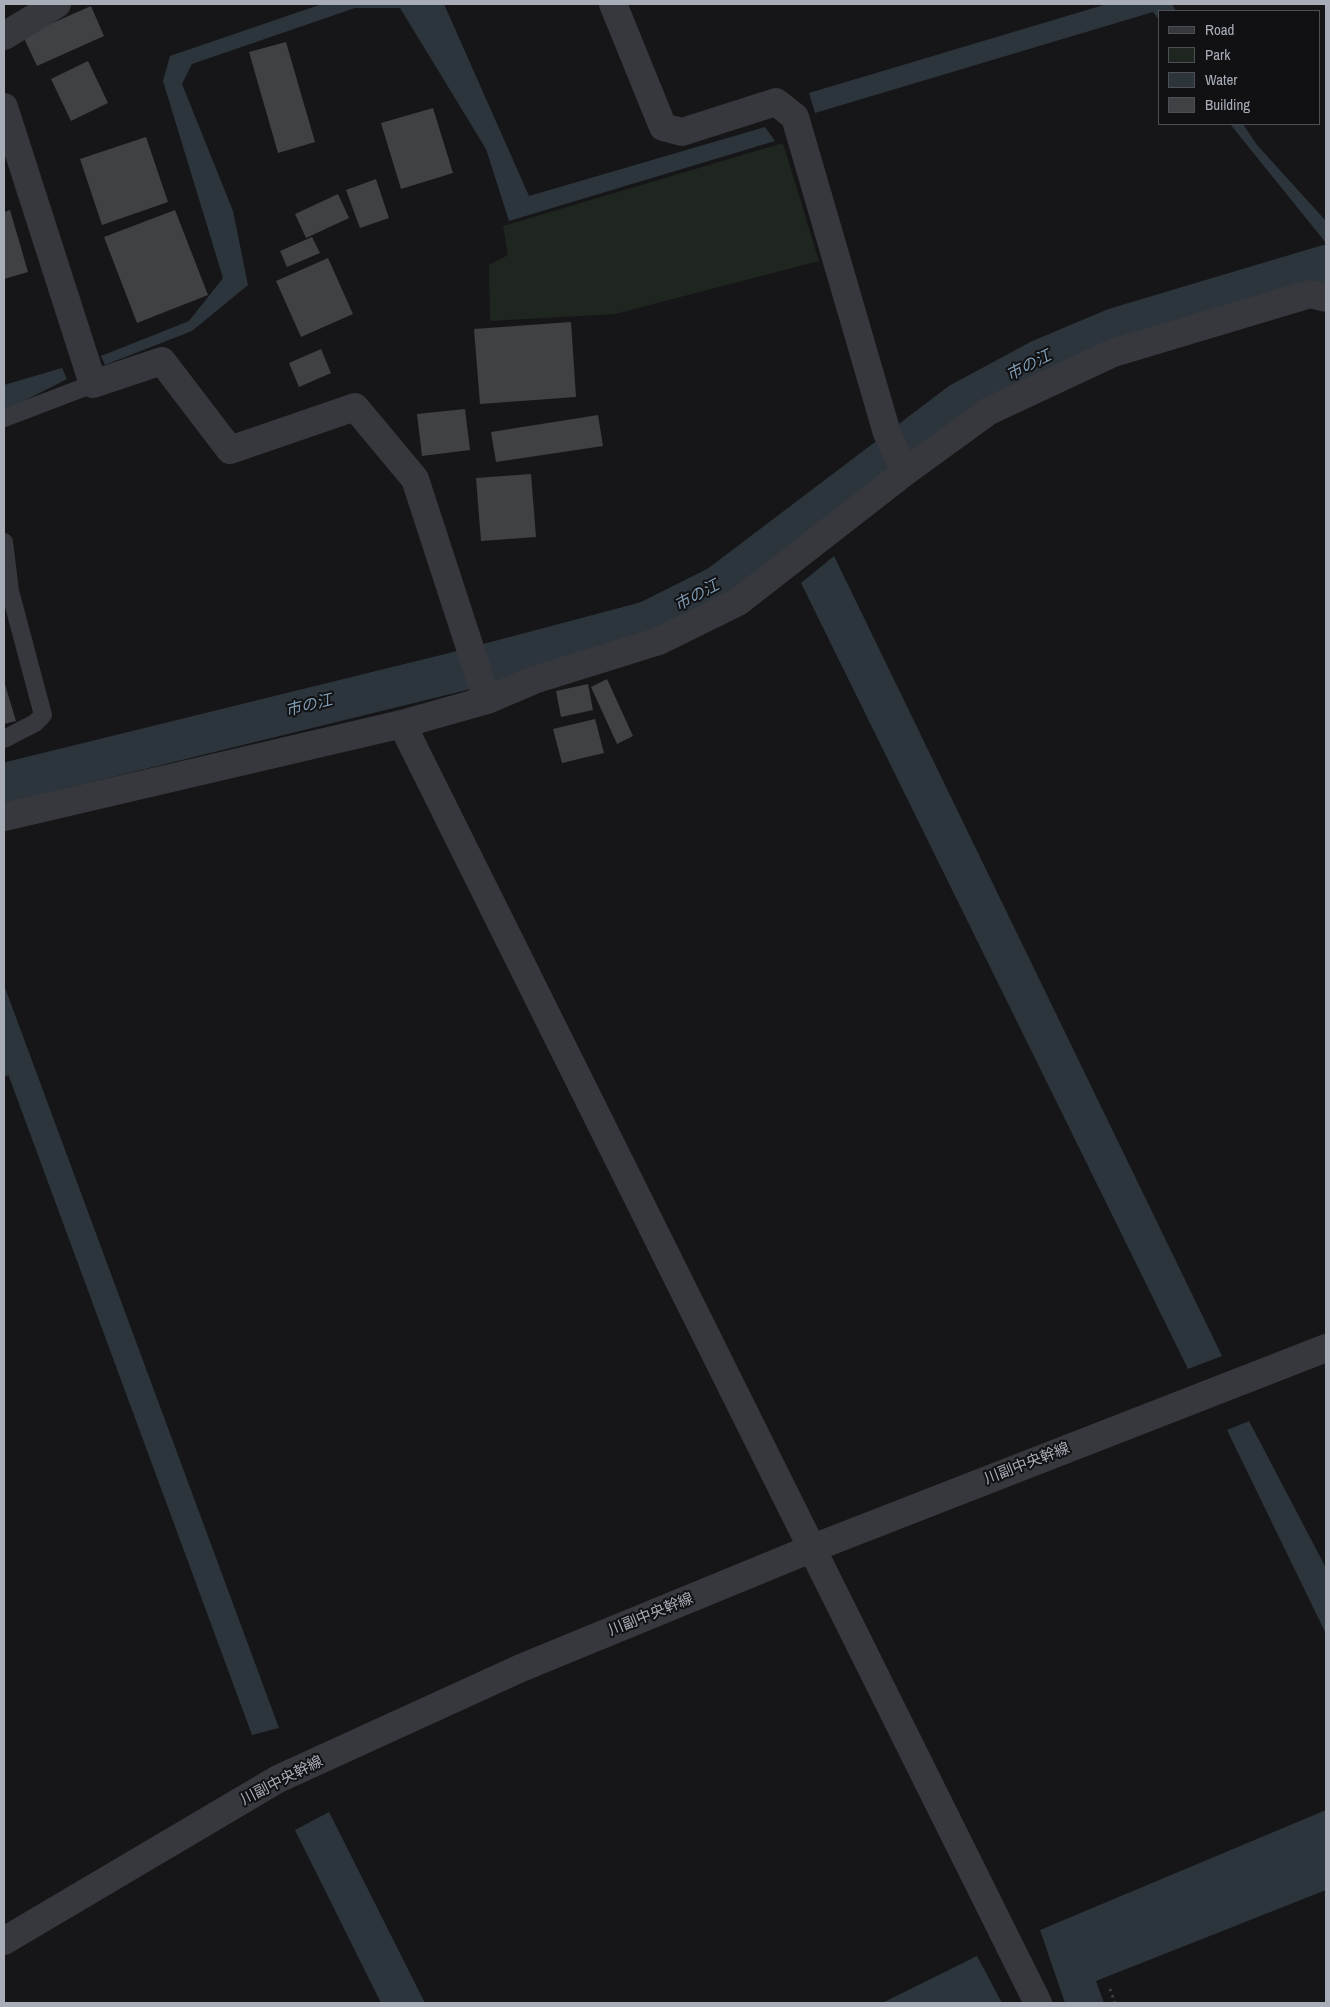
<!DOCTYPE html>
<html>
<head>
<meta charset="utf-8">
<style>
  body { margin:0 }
  #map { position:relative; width:1330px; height:2007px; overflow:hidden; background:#161618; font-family:"Archivo Narrow",sans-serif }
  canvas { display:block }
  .frame { position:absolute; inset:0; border:5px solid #a8adb8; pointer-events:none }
  .legend { position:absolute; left:1158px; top:10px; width:162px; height:115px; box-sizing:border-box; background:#111113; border:1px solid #4d4f55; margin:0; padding:6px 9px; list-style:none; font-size:15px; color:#a8adb8 }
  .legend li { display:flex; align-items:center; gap:10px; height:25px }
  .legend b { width:25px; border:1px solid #4d4f55 }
</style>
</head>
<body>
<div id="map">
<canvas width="1330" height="2007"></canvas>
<div class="frame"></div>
<ul class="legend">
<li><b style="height:6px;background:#37383d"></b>Road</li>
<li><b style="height:14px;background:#1e261f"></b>Park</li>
<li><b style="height:14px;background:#2c353c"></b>Water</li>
<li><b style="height:14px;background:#404145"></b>Building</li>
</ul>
</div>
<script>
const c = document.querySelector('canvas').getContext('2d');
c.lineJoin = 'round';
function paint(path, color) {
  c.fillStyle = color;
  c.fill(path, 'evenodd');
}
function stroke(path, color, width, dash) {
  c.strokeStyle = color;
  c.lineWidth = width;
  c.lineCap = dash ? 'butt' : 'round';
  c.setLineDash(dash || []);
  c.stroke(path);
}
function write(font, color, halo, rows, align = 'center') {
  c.font = font + ' "Archivo Narrow","Noto Sans JP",sans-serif';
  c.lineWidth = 4;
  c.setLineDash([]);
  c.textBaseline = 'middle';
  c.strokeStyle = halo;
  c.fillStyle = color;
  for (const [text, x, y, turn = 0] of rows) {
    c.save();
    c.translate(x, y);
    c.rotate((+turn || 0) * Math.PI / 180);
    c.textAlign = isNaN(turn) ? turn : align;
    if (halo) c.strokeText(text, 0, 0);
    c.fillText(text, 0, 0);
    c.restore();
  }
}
const green = new Path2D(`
  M 783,143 L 819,261 L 615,314 L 490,321 L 489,265 L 508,255 L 503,226 Z`);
const water = new Path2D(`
  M 322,4 L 444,4 L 529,196 L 765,127 L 775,141 L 509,221 L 486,149 L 400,8 L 355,8 L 192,64 L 182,84 L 233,211 L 248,285 L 192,331 L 105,365 L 101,356 L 189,321 L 223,278 L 163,81 L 170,56 Z
  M 1107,4 L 1172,4 L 1176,11 L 1159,11 L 1159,20 L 1153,12 L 815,113 L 809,93 Z
  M 1230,124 L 1243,124 L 1257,145 L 1326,221 L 1326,243 Z
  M 62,368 L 67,379 L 16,405 L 4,408 L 4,385 Z
  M 834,556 L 1222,1356 L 1188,1369 L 801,583 Z
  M 4,985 L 279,1728 L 252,1735 L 4,1063 Z
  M 1249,1421 L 1326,1568 L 1326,1634 L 1227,1430 Z
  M 1326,1810 L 1326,1890 L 1096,1981 L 1104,2003 L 1065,2003 L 1040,1930 Z
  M 329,1812 L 425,2003 L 381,2003 L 295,1830 Z
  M 977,1956 L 1002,2003 L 882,2003 Z`);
const stream = new Path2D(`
  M 4,1071 L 6,1070`);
const canal = new Path2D(`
  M 4,783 L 452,673 L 648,621 L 718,586 L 961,402 L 1039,360 L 1115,328 L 1326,265`);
const building = new Path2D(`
  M 91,6 L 104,36 L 37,66 L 23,36 Z
  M 286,42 L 315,142 L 278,153 L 249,52 Z
  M 88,61 L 108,103 L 71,121 L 51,79 Z
  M 433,108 L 453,173 L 401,189 L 381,123 Z
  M 146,137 L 168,202 L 102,225 L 80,159 Z
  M 376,179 L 389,218 L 360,228 L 346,190 Z
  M 338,194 L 349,218 L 306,238 L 295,214 Z
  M 10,210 L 28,272 L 4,279 L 4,212 Z
  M 175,210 L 208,295 L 137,323 L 104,237 Z
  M 312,237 L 320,253 L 287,267 L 280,251 Z
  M 328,258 L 353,314 L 301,337 L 276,281 Z
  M 571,322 L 576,397 L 480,404 L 474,329 Z
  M 321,349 L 331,373 L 299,387 L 289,363 Z
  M 465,409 L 470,450 L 422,456 L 417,414 Z
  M 598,415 L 603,446 L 496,462 L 491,432 Z
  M 531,474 L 536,537 L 481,541 L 476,478 Z
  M 607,679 L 633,736 L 617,744 L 591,687 Z
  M 4,681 L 16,721 L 4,724 Z
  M 588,684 L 593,710 L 561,717 L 556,691 Z
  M 595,719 L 604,753 L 562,763 L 553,729 Z`);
const path = new Path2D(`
  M 1110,1989 L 1115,2003`);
const service = new Path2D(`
  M 4,418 L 93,384
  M 4,542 L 10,591 L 43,715 L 35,723 L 4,739`);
const minor = new Path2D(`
  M 613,4 L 663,127 L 682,132 L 776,102 L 795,117 L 887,433 L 905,472
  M 4,36 L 57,4
  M 4,107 L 93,384 L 162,361 L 230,450 L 355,407 L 415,479 L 487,700
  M 402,724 L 1038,2003
  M 4,817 L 402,724 L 487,700 L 534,680 L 659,641 L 738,602 L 905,472 L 989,411 L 1113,353 L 1310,294 L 1326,298`);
const tertiary = new Path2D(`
  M 4,1941 L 278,1779 L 521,1668 L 813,1548 L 1326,1348`);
const streetNames = [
  ["川副中央幹線",1027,1464,-21],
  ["川副中央幹線",651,1615,-22],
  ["川副中央幹線",282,1781,-27]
];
const waterNames = [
  ["市の江",1029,366,-27],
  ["市の江",697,596,-28],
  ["市の江",309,706,-14]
];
paint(green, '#1e261f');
paint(water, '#2c353c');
stroke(stream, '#2c353c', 11);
stroke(canal, '#2c353c', 40);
paint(building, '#404145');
stroke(path, '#3d3f44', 3, [2.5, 4]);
stroke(service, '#37383d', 18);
stroke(minor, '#37383d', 28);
stroke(tertiary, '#37383d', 28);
write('15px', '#a8adb8', '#111113', streetNames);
write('italic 16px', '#7f9bb3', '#111113', waterNames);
</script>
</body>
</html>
